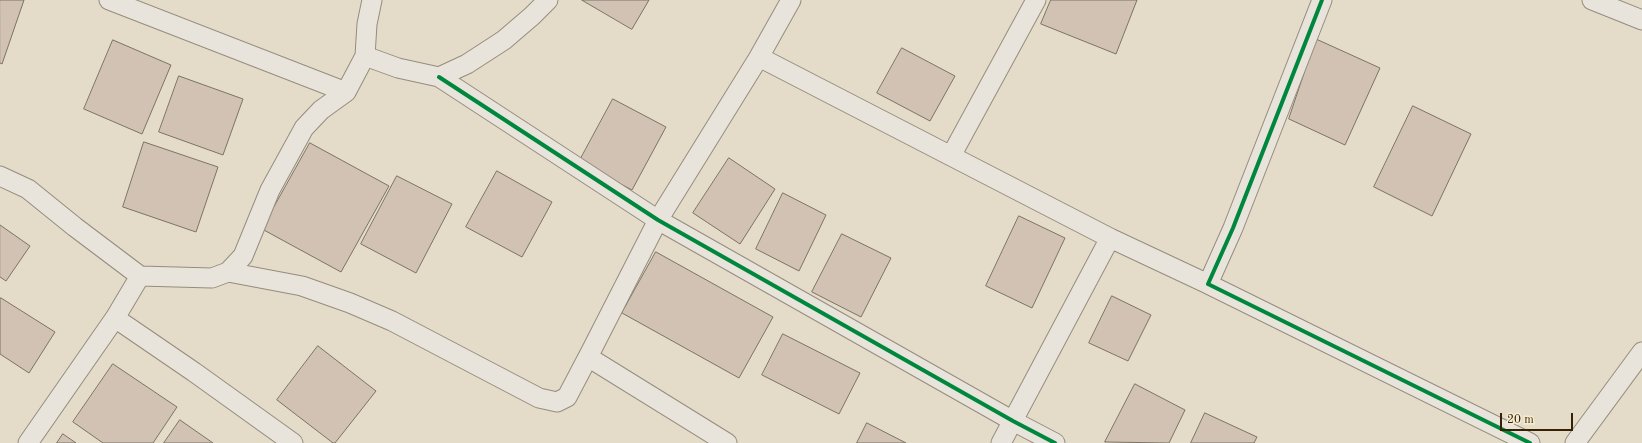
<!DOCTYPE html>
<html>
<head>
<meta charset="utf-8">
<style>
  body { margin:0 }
  #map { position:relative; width:1642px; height:443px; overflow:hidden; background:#e4dcc8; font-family:"Old Standard TT",serif }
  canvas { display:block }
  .scale { position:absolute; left:1500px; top:413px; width:73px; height:18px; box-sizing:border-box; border:2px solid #362101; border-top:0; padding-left:5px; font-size:12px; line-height:14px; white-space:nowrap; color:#362101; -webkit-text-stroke:3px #f5ebd3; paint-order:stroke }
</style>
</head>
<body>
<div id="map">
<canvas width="1642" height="443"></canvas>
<div class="scale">20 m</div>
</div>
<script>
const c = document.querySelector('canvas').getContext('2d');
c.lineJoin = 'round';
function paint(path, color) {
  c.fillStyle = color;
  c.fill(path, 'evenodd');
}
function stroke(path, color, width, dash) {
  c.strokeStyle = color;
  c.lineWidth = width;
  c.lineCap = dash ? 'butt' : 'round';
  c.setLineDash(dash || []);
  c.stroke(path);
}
const building = new Path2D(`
  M 0,0 L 24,0 L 2,64 L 0,63 Z
  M 582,0 L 649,0 L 632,29 Z
  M 1051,0 L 1137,0 L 1116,54 L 1041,24 Z
  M 1316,39 L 1380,68 L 1345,145 L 1289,119 Z
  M 113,40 L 171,65 L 142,134 L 84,109 Z
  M 902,48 L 955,76 L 930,121 L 877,93 Z
  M 179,76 L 243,99 L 223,155 L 159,132 Z
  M 613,99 L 666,127 L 632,190 L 579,162 Z
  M 1413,106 L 1471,134 L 1432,216 L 1374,187 Z
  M 144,142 L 218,167 L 196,232 L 123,207 Z
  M 310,143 L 389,186 L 341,272 L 262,229 Z
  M 729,158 L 775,189 L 740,244 L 693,213 Z
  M 497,171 L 552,202 L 522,257 L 466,227 Z
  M 397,176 L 452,204 L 416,273 L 361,244 Z
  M 783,193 L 826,215 L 799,271 L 756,249 Z
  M 1019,216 L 1065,238 L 1032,308 L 986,286 Z
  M 0,225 L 30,246 L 6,281 L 0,277 Z
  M 842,234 L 891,258 L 861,317 L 812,292 Z
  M 656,252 L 773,317 L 739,378 L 622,313 Z
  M 1112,296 L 1151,315 L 1128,361 L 1089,343 Z
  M 1,298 L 55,332 L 29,373 L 0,354 L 0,300 Z
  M 783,334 L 860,373 L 839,414 L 762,375 Z
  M 318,346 L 376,391 L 335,443 L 333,443 L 277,400 Z
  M 113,364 L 177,407 L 153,443 L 103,443 L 73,422 Z
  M 1135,384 L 1185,410 L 1169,443 L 1105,442 Z
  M 1205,413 L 1257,437 L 1254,443 L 1191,443 Z
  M 180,420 L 213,443 L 164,443 Z
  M 867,423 L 906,443 L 857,443 Z
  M 63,434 L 76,443 L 57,443 Z`);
const minor = new Path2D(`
  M 109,0 L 346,92
  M 1322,0 L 1233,228 L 1208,284 L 1530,443
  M 1592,0 L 1642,20
  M 365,56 L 398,68 L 439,77 L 467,64 L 504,40 L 532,16 L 548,0
  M 759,57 L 1110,238 L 1208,284
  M 439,77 L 658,220 L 1013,421 L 1055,443
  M 951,156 L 1036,0
  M 0,176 L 28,189 L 75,227 L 140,276 L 212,278 L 228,272 L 243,256 L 270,190 L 304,128 L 321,110 L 346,92 L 365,56 L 367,24 L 372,0
  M 228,272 L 302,286 L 350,303 L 392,321 L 539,398 L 557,402 L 567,397 L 588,357 L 727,443
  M 115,318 L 194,372 L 293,443
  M 588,357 L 658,220 L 759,57 L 791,0
  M 28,443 L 115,318 L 140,276
  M 1001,443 L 1110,238
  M 1575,443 L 1642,352`);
const cycleway = new Path2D(`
  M 1322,0 L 1233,228 L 1208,284 L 1530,443
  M 439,77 L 658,220 L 1013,421 L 1055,443`);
paint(building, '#d1c2b3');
stroke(building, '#7b7364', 1);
stroke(minor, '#948d7e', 21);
stroke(minor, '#e9e4db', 19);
stroke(cycleway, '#00873e', 4);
</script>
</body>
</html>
